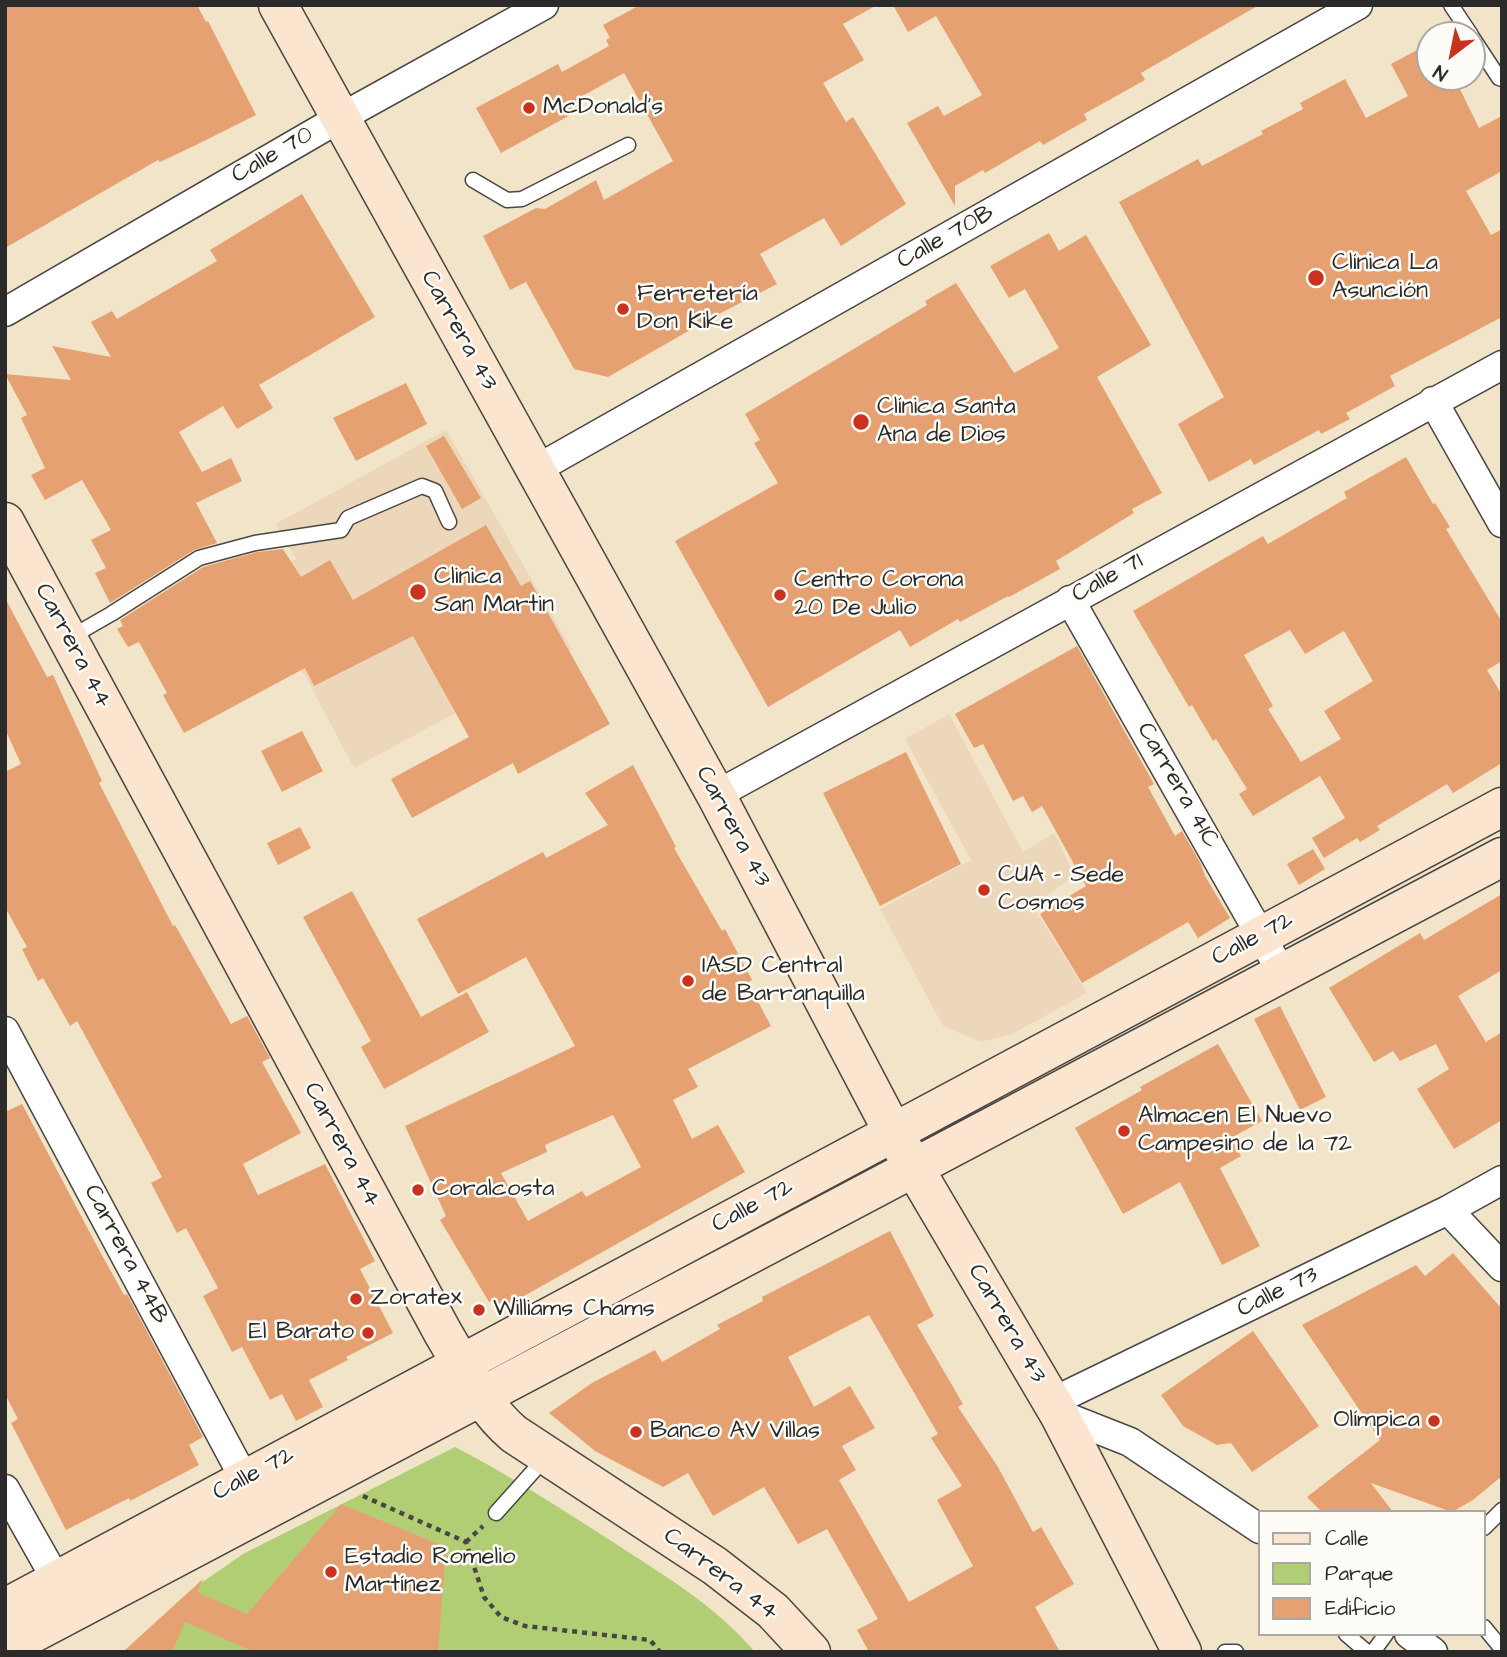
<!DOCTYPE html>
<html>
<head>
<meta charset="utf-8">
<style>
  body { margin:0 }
  #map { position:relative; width:1507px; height:1657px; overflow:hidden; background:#f2e4c8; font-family:"Architects Daughter",sans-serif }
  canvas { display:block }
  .frame { position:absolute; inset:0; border:7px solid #2b2b2b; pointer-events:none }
  .legend { position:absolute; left:1258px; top:1510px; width:228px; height:126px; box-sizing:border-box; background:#fdfcf7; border:2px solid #a9a8a5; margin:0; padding:9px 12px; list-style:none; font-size:21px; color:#2b2b2b }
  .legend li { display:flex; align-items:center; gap:14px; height:35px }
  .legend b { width:35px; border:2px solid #a9a8a5 }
  .north { position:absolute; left:1416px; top:21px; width:70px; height:70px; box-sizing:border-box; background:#fdfcf7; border:2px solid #a9a8a5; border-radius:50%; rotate:212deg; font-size:19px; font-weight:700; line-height:28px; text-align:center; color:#2b2b2b }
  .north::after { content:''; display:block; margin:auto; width:24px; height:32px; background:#c8321e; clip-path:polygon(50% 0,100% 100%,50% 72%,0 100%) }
</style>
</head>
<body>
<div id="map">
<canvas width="1507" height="1657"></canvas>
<div class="frame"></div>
<ul class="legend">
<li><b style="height:9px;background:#fce5cf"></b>Calle</li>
<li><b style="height:19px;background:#b2ce74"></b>Parque</li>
<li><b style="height:19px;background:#e6a172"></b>Edificio</li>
</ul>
<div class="north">N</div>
</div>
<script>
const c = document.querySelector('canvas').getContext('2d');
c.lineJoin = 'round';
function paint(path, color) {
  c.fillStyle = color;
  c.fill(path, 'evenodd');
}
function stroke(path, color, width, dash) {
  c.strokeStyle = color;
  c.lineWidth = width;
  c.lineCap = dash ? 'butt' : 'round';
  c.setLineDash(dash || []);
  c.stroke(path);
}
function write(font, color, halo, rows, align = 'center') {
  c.font = font + ' "Architects Daughter",sans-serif';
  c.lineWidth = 5;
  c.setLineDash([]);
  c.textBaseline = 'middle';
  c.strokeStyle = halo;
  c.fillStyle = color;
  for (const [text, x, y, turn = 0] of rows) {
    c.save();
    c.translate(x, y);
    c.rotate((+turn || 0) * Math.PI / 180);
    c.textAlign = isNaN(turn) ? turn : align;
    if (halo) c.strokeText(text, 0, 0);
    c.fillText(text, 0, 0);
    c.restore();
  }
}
const built = new Path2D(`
  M 446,430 L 572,650 L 354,768 L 283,634 L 283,566 L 296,559 L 276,524 Z
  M 949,714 L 1023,852 L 1054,833 L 1075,876 L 1032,905 L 1087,993 L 1012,1034 L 981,1042 L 943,1026 L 880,909 L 971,860 L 905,739 Z`);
const green = new Path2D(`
  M 455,1447 C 511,1476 563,1510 616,1544 C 665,1576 716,1606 755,1652 L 123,1652 L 191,1590 L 243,1554 Z`);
const building = new Path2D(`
  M 5,5 L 197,5 L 206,22 L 208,21 L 256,115 L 196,145 L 160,162 L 158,160 L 5,248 Z
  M 640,5 L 877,5 L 843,24 L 864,60 L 823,83 L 846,122 L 853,117 L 906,204 L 841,246 L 824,218 L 760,254 L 777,284 L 713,317 L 608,377 L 574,369 L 526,282 L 510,290 L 483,236 L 536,208 L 545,209 L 596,180 L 604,200 L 673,161 L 624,73 L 577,99 L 583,108 L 501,153 L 476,108 L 558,64 L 562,72 L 609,46 L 606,40 L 610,38 L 603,25 Z
  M 893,5 L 1259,5 L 1141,73 L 1145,80 L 1084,114 L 1087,120 L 1043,145 L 1040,141 L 985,173 L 983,170 L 955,186 L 955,206 L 907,123 L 938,106 L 944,116 L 982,95 L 936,16 L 908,32 Z
  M 1430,43 L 1430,77 L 1454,77 L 1479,128 L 1502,116 L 1502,171 L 1466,191 L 1491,235 L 1502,229 L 1502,317 L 1390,376 L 1395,386 L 1346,413 L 1350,419 L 1321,434 L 1319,430 L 1254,465 L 1251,459 L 1209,482 L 1178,424 L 1224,397 L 1119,202 L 1198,159 L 1202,166 L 1263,134 L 1261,131 L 1303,109 L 1300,103 L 1345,79 L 1366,118 L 1408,96 L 1391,64 Z
  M 302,194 L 375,317 L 259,385 L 273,408 L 237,429 L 223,406 L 179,432 L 202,472 L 231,458 L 242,481 L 196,503 L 217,543 L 194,550 L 110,603 L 95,573 L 106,568 L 91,540 L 111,530 L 82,480 L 45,500 L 31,475 L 45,468 L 21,418 L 27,415 L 5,374 L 71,380 L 52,346 L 111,357 L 91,322 L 112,311 L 117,319 L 217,261 L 210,250 Z
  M 1049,233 L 1059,251 L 1086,235 L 1151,345 L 1097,377 L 1162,493 L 1132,509 L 1134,513 L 1056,561 L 1060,569 L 1009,597 L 1008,596 L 960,622 L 958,619 L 910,647 L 900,630 L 768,707 L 675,541 L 778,483 L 754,443 L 760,440 L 745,414 L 927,305 L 925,301 L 956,283 L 1014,373 L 1059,348 L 1025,289 L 1009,298 L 990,266 Z
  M 406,383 L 427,424 L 356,461 L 333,418 Z
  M 444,436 L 481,498 L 462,509 L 426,446 Z
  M 1406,457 L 1433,504 L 1435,503 L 1450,527 L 1446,529 L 1502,622 L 1502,661 L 1487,670 L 1502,695 L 1502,763 L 1453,793 L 1447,784 L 1377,826 L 1380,830 L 1360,842 L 1357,838 L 1324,858 L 1312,838 L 1345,818 L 1320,776 L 1253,816 L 1239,794 L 1247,789 L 1216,739 L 1213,741 L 1192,705 L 1189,707 L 1133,611 L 1263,536 L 1268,544 L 1347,498 L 1344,492 ZM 1290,630 L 1305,654 L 1344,631 L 1373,681 L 1324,711 L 1341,739 L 1301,762 L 1268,709 L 1273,706 L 1244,655 Z
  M 486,525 L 521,586 L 530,581 L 610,724 L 518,774 L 513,763 L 412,818 L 391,779 L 469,737 L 413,636 L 314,686 L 305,668 L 184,733 L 163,695 L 167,693 L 139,642 L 128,647 L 117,629 L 123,626 L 120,620 L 203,567 L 257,552 L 283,549 L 301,577 L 330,560 L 353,600 Z
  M 5,598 L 47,677 L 53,675 L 102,781 L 99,783 L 173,926 L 175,925 L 231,1024 L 247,1016 L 270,1058 L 262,1062 L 301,1133 L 243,1164 L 258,1195 L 325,1164 L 375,1261 L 360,1269 L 393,1333 L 346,1357 L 348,1360 L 309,1380 L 323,1407 L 296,1421 L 282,1394 L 270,1400 L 242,1347 L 232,1352 L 203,1296 L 218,1288 L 186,1228 L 177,1233 L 151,1183 L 162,1177 L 77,1021 L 70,1026 L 43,978 L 38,981 L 22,949 L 27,947 L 5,907 L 5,772 L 21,764 L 5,729 Z
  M 1077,646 L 1154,784 L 1148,787 L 1175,836 L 1182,831 L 1201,864 L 1205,876 L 1230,918 L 1198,938 L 1188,922 L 1082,983 L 1040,914 L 1086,886 L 1042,806 L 1032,812 L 1023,796 L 1013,801 L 983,744 L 974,748 L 955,714 Z
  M 302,731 L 323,771 L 282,792 L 261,751 Z
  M 906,752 L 961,864 L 880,906 L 823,793 Z
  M 633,765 L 676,847 L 674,848 L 722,931 L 725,929 L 752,980 L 748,983 L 771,1026 L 688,1069 L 698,1087 L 673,1100 L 692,1139 L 718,1125 L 745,1172 L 499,1310 L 493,1300 L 489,1302 L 440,1220 L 446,1216 L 405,1126 L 575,1046 L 526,957 L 458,994 L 417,919 L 543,852 L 546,858 L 608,825 L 585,793 ZM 613,1115 L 641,1167 L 586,1197 L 582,1191 L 528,1221 L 501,1173 L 547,1152 L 545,1145 Z
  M 300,827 L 311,848 L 278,865 L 267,843 Z
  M 1313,849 L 1325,869 L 1299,885 L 1287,864 Z
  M 352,891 L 421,1017 L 467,992 L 489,1032 L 384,1089 L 361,1047 L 371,1041 L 303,917 Z
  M 1502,894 L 1502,970 L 1458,996 L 1486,1042 L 1502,1032 L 1502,1120 L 1454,1149 L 1417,1089 L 1449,1069 L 1436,1044 L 1400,1061 L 1393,1051 L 1374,1062 L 1329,988 L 1420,933 L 1424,940 Z
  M 1280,1006 L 1326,1097 L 1300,1110 L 1254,1019 Z
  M 1218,1044 L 1262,1121 L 1231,1138 L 1241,1156 L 1220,1168 L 1260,1246 L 1222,1265 L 1180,1182 L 1123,1214 L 1075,1128 L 1142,1090 L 1140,1087 Z
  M 22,1104 L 98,1248 L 124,1295 L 127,1294 L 203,1437 L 189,1445 L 199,1465 L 130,1501 L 129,1498 L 66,1530 L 11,1423 L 18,1419 L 5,1394 L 5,1112 Z
  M 890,1231 L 934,1316 L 917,1325 L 963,1404 L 958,1407 L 998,1467 L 1033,1532 L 1041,1527 L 1074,1584 L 1035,1607 L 1060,1652 L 869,1652 L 857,1630 L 878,1619 L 827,1529 L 798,1544 L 764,1487 L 713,1516 L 688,1473 L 663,1487 L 595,1451 L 549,1413 L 592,1383 L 655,1350 L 662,1362 L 720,1329 L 717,1325 L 763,1301 L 762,1297 ZM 869,1315 L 938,1434 L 931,1438 L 962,1486 L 937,1500 L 973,1566 L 909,1602 L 839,1480 L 856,1470 L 842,1446 L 875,1428 L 850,1386 L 814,1407 L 788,1357 Z
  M 1453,1253 L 1502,1309 L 1502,1476 L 1473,1500 L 1452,1512 L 1371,1483 L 1393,1512 L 1322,1512 L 1307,1497 L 1380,1440 L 1302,1325 L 1416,1265 L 1425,1276 Z
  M 1253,1331 L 1319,1426 L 1252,1472 L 1231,1443 L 1217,1445 L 1183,1426 L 1161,1395 Z
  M 341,1504 L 446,1547 L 438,1652 L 254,1652 L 185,1622 L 172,1652 L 123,1652 L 203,1579 L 197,1592 L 247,1614 Z`);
const path = new Path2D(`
  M 363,1496 L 466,1542 L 484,1597 L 501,1617 L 525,1626 L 650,1640 L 660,1652
  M 466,1542 L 483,1526`);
const lane = new Path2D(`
  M 1451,5 L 1471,35
  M 1472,37 L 1499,78 L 1502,79
  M 473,180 L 507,200 L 522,199 L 628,145
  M 71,637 L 111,614 L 199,558 L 255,543 L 341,530 L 348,518 L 422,486 L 435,491 L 449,522
  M 496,1513 L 546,1457
  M 1484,1528 L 1502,1510
  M 1484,1627 L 1502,1649
  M 1346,1634 L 1367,1652
  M 1225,1652 L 1236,1652
  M 1373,1652 L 1386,1634`);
const street = new Path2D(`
  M 5,312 L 340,118 L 544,5
  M 1433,401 L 1502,523
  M 535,470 L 1358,5
  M 1070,600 L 1282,973
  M 716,795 L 1502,365
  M 5,1031 L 245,1480
  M 1448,1210 L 1502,1267
  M 1052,1402 L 1448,1210 L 1502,1180
  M 1059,1414 L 1130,1442 L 1260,1529
  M 5,1489 L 57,1581
  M 1409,1634 L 1433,1652`);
const secondary = new Path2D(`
  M 278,5 L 716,795 L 893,1132 L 1059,1414 L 1182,1652
  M 5,522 L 443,1333 C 464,1368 483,1408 514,1434 L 715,1566 L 773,1611 L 811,1652
  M 5,1608 L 1502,807
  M 5,1648 L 1502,857`);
const markers = [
  [529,108,7,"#c8321e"],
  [1316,278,9,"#c8321e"],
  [623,309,7,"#c8321e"],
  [861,422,9,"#c8321e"],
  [418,592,9,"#c8321e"],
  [780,595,7,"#c8321e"],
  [984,890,7,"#c8321e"],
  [688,981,7,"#c8321e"],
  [1124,1131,7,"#c8321e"],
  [418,1190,7,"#c8321e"],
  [356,1299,7,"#c8321e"],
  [479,1310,7,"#c8321e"],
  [368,1333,7,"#c8321e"],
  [1434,1421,7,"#c8321e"],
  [636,1432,7,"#c8321e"],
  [331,1572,7,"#c8321e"]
];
const poiNames = [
  ["McDonald's",543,108],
  ["Clínica La",1332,264],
  ["Asunción",1332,292],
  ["Ferretería",637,295],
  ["Don Kike",637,323],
  ["Clínica Santa",877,408],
  ["Ana de Dios",877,436],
  ["Clinica",434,578],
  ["San Martin",434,606],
  ["Centro Corona",794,581],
  ["20 De Julio",794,609],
  ["CUA - Sede",998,876],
  ["Cosmos",998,904],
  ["IASD Central",702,967],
  ["de Barranquilla",702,995],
  ["Almacen El Nuevo",1138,1117],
  ["Campesino de la 72",1138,1145],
  ["Coralcosta",432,1190],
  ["Zoratex",370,1299],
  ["Williams Chams",493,1310],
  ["El Barato",354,1333,"right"],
  ["Olímpica",1420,1421,"right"],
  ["Banco AV Villas",650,1432],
  ["Estadio Romelio",345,1558],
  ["Martínez",345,1586]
];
const streetNames = [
  ["Calle 70",273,156,-30],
  ["Calle 70B",946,238,-29],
  ["Carrera 43",458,331,61],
  ["Calle 71",1108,579,-29],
  ["Carrera 44",72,646,62],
  ["Carrera 41C",1177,786,60],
  ["Carrera 43",732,827,62],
  ["Calle 72",1253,940,-28],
  ["Carrera 44",341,1145,62],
  ["Calle 72",753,1207,-28],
  ["Carrera 44B",125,1255,62],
  ["Calle 73",1278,1293,-26],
  ["Carrera 43",1006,1324,60],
  ["Calle 72",254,1475,-28],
  ["Carrera 44",720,1575,37]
];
paint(built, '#edd7bb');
paint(green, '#b2ce74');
paint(building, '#e6a172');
stroke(lane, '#494743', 17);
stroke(street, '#494743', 31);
stroke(secondary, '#494743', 41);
stroke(path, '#494743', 4.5, [5, 5]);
stroke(lane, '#fff', 14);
stroke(street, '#fff', 28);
stroke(secondary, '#fce5cf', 38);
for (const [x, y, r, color] of markers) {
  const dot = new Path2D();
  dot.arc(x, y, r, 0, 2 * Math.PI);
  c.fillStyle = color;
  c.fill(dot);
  stroke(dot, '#fdfcf7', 2.5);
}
write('24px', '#2b2b2b', '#fdfcf7', poiNames, 'left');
write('24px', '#2b2b2b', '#fdfcf7', streetNames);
</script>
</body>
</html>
